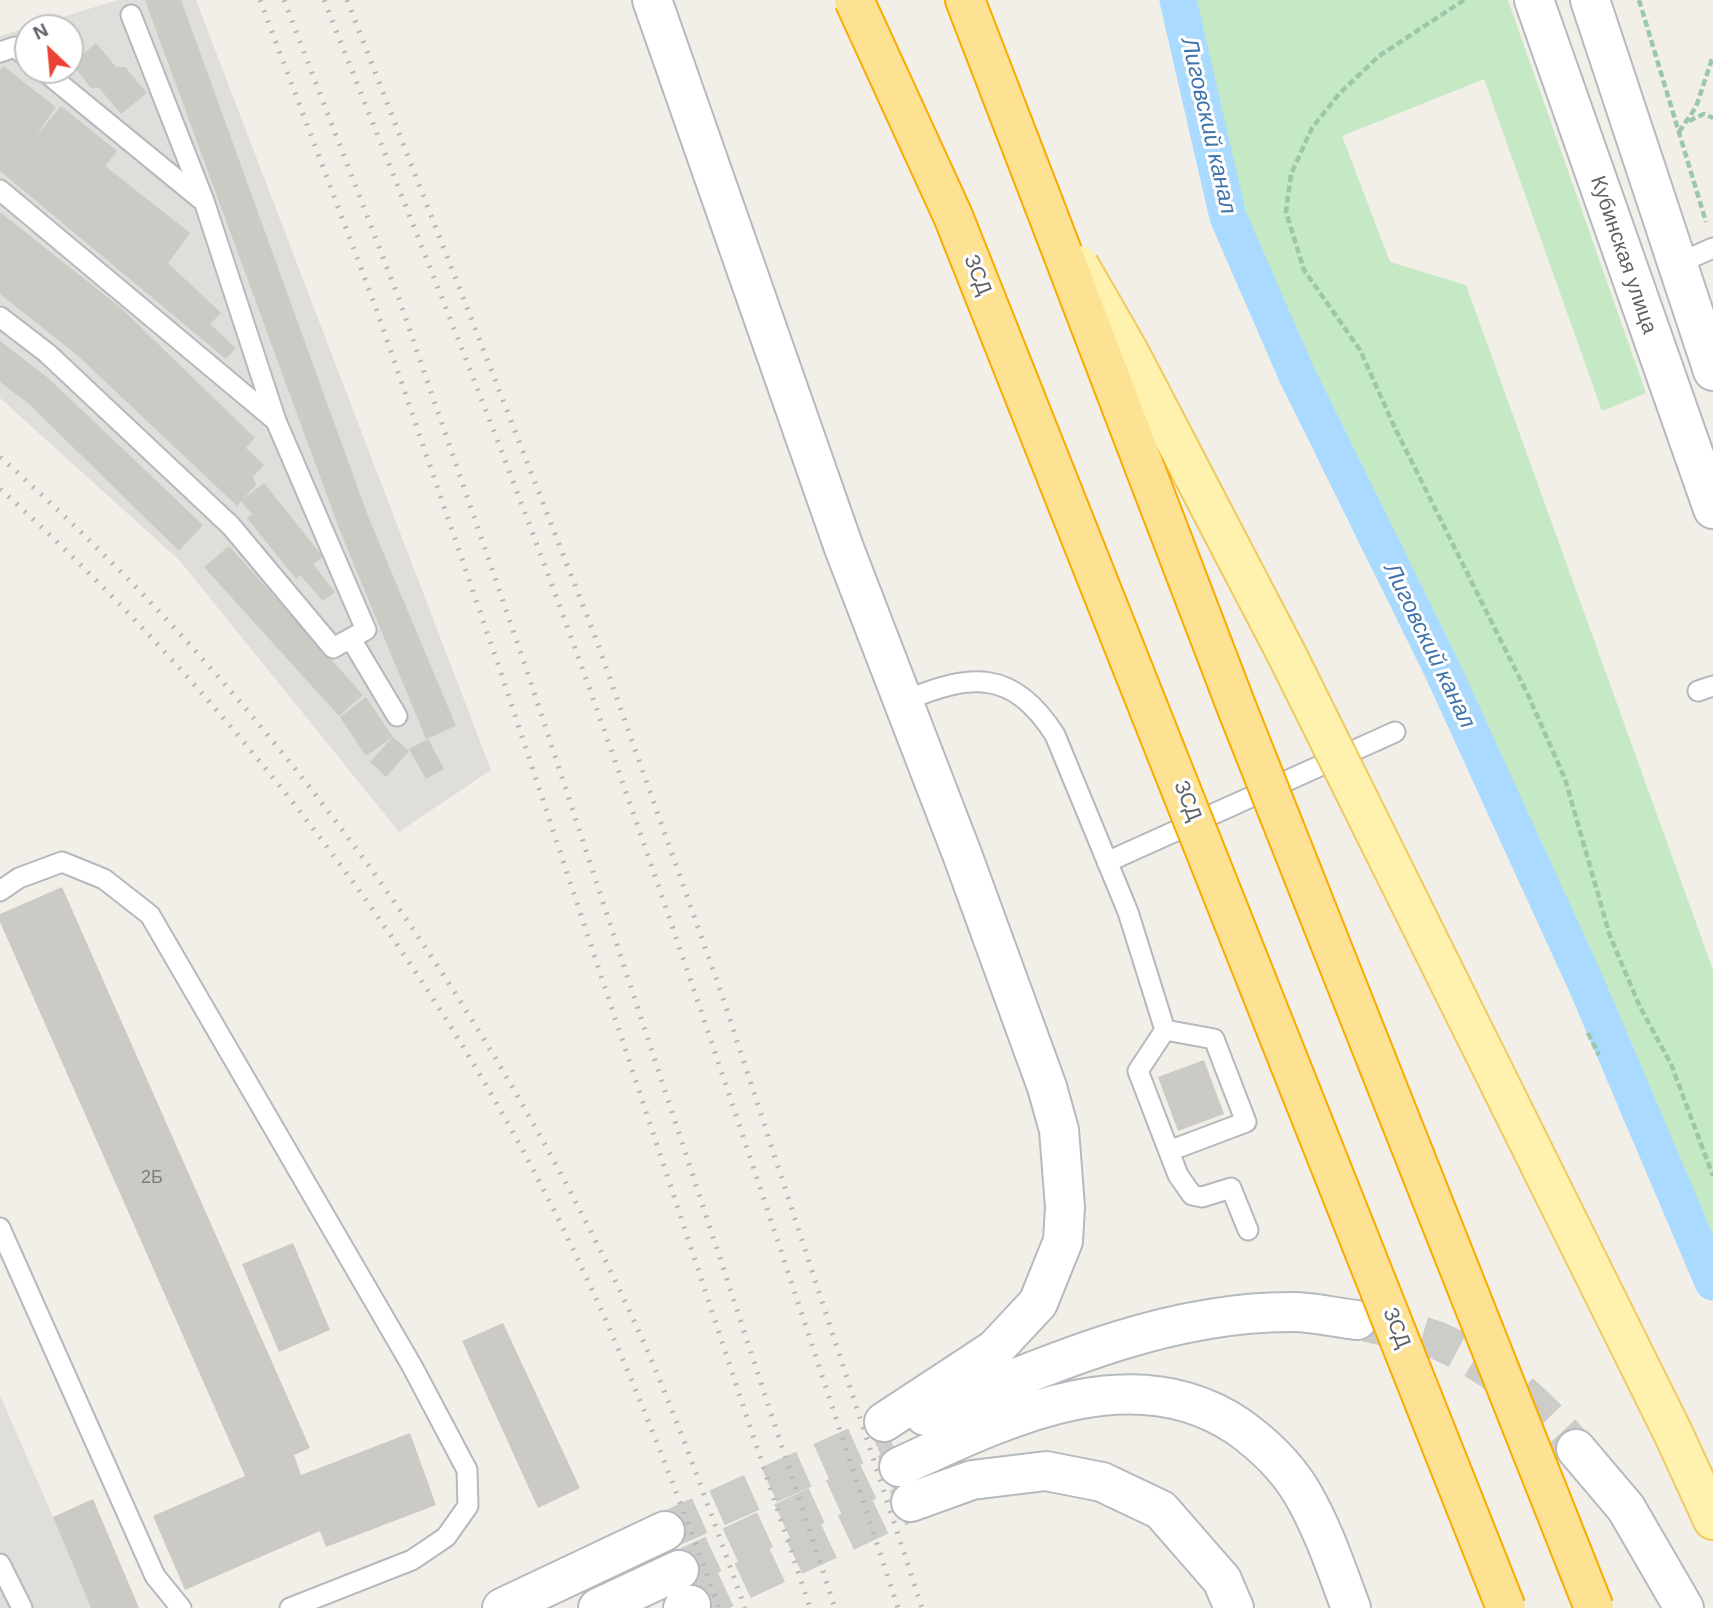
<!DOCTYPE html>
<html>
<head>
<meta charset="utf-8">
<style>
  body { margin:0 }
  #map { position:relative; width:1713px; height:1608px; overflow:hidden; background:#f1efe8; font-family:Helvetica,sans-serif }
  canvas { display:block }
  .north { position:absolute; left:14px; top:14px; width:70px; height:70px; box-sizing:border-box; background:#fff; border:2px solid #bfc1c3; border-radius:50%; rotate:334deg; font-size:19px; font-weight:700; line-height:28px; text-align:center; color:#5f6368 }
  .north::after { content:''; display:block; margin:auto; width:24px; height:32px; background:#ea4335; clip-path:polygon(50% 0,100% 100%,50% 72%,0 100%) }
</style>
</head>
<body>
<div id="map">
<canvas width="1713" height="1608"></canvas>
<div class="north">N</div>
</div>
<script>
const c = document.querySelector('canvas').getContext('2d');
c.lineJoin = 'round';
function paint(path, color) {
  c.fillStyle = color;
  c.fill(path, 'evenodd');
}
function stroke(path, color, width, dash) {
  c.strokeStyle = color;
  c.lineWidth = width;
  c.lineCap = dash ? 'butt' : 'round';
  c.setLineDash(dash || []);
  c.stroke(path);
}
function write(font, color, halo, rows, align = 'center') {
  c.font = font + ' Helvetica,sans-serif';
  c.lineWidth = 6;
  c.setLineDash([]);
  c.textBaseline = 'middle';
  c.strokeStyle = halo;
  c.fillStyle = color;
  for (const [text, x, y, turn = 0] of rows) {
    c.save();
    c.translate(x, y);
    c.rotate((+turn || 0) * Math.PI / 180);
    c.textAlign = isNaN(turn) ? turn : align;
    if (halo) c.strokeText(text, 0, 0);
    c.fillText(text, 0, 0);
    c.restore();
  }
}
const industrial = new Path2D(`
  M 118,0 L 196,0 L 491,770 L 399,832 L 180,561 L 0,398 L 0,36 ZM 28,28 L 70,28 L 70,70 L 28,70 Z
  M 0,1395 L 53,1517 L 91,1608 L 0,1608 Z`);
const green = new Path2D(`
  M 1188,0 L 1508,0 L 1646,393 L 1602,411 L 1484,79 L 1342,136 L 1390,262 L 1466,285 L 1713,970 L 1713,1248 L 1495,748 L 1488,746 L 1236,214 Z`);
const canal = new Path2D(`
  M 1178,0 L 1228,217 L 1297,375 L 1441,667 L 1587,986 L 1713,1282`);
const building = new Path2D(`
  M 145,0 L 181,0 L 368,516 L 456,726 L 426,739 L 340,531 Z
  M 96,43 L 116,67 L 125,67 L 147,93 L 121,114 L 99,88 L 91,88 L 72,64 Z
  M 3,66 L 56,107 L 34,139 L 61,106 L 117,151 L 105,166 L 190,233 L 168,263 L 221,313 L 210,324 L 236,348 L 226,359 L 0,171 L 0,70 Z
  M 0,212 L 121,308 L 255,438 L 246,448 L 264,465 L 253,477 L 256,485 L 237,506 L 76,354 L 0,294 Z
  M 0,341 L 47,377 L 203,525 L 179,551 L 28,403 L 0,382 Z
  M 264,483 L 323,557 L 313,564 L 335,592 L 323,601 L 300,575 L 296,579 L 247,518 L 252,514 L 241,501 Z
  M 229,546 L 363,695 L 339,716 L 204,567 Z
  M 366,697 L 393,737 L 366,756 L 340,717 Z
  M 393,737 L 409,751 L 386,777 L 370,762 Z
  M 428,739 L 444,769 L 426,779 L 409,749 Z
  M 62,887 L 310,1448 L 294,1455 L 301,1475 L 410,1433 L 436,1505 L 326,1547 L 320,1531 L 185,1590 L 153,1516 L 245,1476 L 0,922 L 0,914 Z
  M 1204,1060 L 1224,1114 L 1178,1131 L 1158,1077 Z
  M 293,1243 L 330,1330 L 279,1352 L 242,1264 Z
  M 503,1323 L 580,1488 L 538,1508 L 462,1341 Z
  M 93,1499 L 139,1608 L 91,1608 L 53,1517 Z`);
const secondaryTunnel = new Path2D(`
  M 1367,1323 C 1391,1329 1418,1332 1441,1342 C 1497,1368 1536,1403 1576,1449
  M 665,1531 L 887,1432
  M 679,1570 L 899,1467
  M 691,1605 L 911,1502`);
const path = new Path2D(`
  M 1464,0 L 1379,56 L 1339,94 L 1312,128 L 1291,174 L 1286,212 L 1304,270 L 1360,350 L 1395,428 L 1529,697 L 1565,779 L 1610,936 L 1640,1007 L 1671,1064 L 1713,1176
  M 1639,0 L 1706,222
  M 1689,121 L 1704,114 L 1713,118
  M 1679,132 L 1696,107 L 1713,56
  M 1588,1033 L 1599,1055`);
const service = new Path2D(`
  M 0,52 L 15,47 L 28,58
  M 43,70 L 203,201
  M 0,190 L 275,420
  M 1677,264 L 1713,248
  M 0,317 L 47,353 L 231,526 L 333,648 L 366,630 L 276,421 L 204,201 L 131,15
  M 351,639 L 397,716
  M 1698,691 L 1713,686
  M 904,701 C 971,673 1013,669 1055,735 L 1128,912 L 1165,1030 L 1138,1071 L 1178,1175 L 1192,1195 L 1202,1197 L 1231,1188 L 1248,1230
  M 1107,862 L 1395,732
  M 0,891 L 19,878 L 62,862 L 104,879 L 150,915 L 412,1366 L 467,1470 L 468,1506 L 446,1537 L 412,1560 L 290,1608
  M 1165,1030 L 1214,1039 L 1246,1122 L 1169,1151
  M 0,1228 L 155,1576 L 181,1608
  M 0,1564 L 22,1608`);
const secondary = new Path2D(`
  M 652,0 L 844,548 L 962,854 L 1047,1087 L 1059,1130 L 1065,1207 L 1063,1241 L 1038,1303 L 995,1349 L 884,1422
  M 1534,0 L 1713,509
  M 1590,0 L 1713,371
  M 925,1416 C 1042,1367 1164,1311 1293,1312 C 1314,1312 1336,1318 1357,1320
  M 1576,1449 L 1626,1508 L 1684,1608
  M 899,1467 C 1003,1419 1132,1354 1239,1427 C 1264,1445 1285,1465 1301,1491 C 1323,1528 1336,1568 1351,1608
  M 911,1502 L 972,1480 L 1046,1471 L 1102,1482 L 1161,1510 L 1222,1580 L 1234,1608
  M 502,1608 L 665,1531
  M 598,1608 L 679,1570
  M 683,1608 L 691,1605`);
const primary = new Path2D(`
  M 1673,1433 L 1713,1520`);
const motorway = new Path2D(`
  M 965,0 L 1043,202`);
const rail = new Path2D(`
  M 260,0 L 376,308 L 501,673 L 810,1608
  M 284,0 L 399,299 L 525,665 L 835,1608
  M 324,0 C 409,215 496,430 575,648 C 689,966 793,1287 898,1608
  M 347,0 L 596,639 L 723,998 L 922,1608
  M 0,457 C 264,691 472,979 623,1297 C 671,1398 707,1503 745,1608
  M 0,489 C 212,679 406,926 538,1179 C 610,1317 666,1461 719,1608`);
const primaryBridge = new Path2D(`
  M 1079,265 L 1129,352 L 1287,655 L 1673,1433`);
const motorwayBridge = new Path2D(`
  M 854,0 L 953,216 L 1506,1608
  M 1043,202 L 1238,711 L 1594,1608`);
const numberNames = [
  ["2Б",152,1178]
];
const streetNames = [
  ["Кубинская улица",1623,255,71],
  ["ЗСД",977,275,68],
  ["ЗСД",1187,801,68],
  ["ЗСД",1396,1328,68]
];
const waterNames = [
  ["Лиговский канал",1208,126,77],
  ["Лиговский канал",1429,646,64]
];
paint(industrial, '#e0deda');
paint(green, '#c5e8c5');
stroke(canal, '#aadaff', 37);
paint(building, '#cccac5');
stroke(secondaryTunnel, '#ccccc8', 38, [38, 19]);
stroke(service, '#b5b8bc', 23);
stroke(secondary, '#b6babf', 42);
stroke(primary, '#f2c960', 42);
stroke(motorway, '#f9ab00', 42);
stroke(path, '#9cc7a9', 4.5, [7, 3.5]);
stroke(service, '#fff', 19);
stroke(secondary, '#fff', 38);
stroke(primary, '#fff2af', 38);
stroke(motorway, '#fde293', 38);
stroke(rail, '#b6b7b8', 5, [2, 9]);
stroke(primaryBridge, '#f2c960', 42, []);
stroke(motorwayBridge, '#f9ab00', 42, []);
stroke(primaryBridge, '#fff2af', 38);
stroke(motorwayBridge, '#fde293', 38);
write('18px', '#7a7d7f', null, numberNames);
write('21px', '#5f6368', '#fff', streetNames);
write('italic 23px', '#4174aa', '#fff', waterNames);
</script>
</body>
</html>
